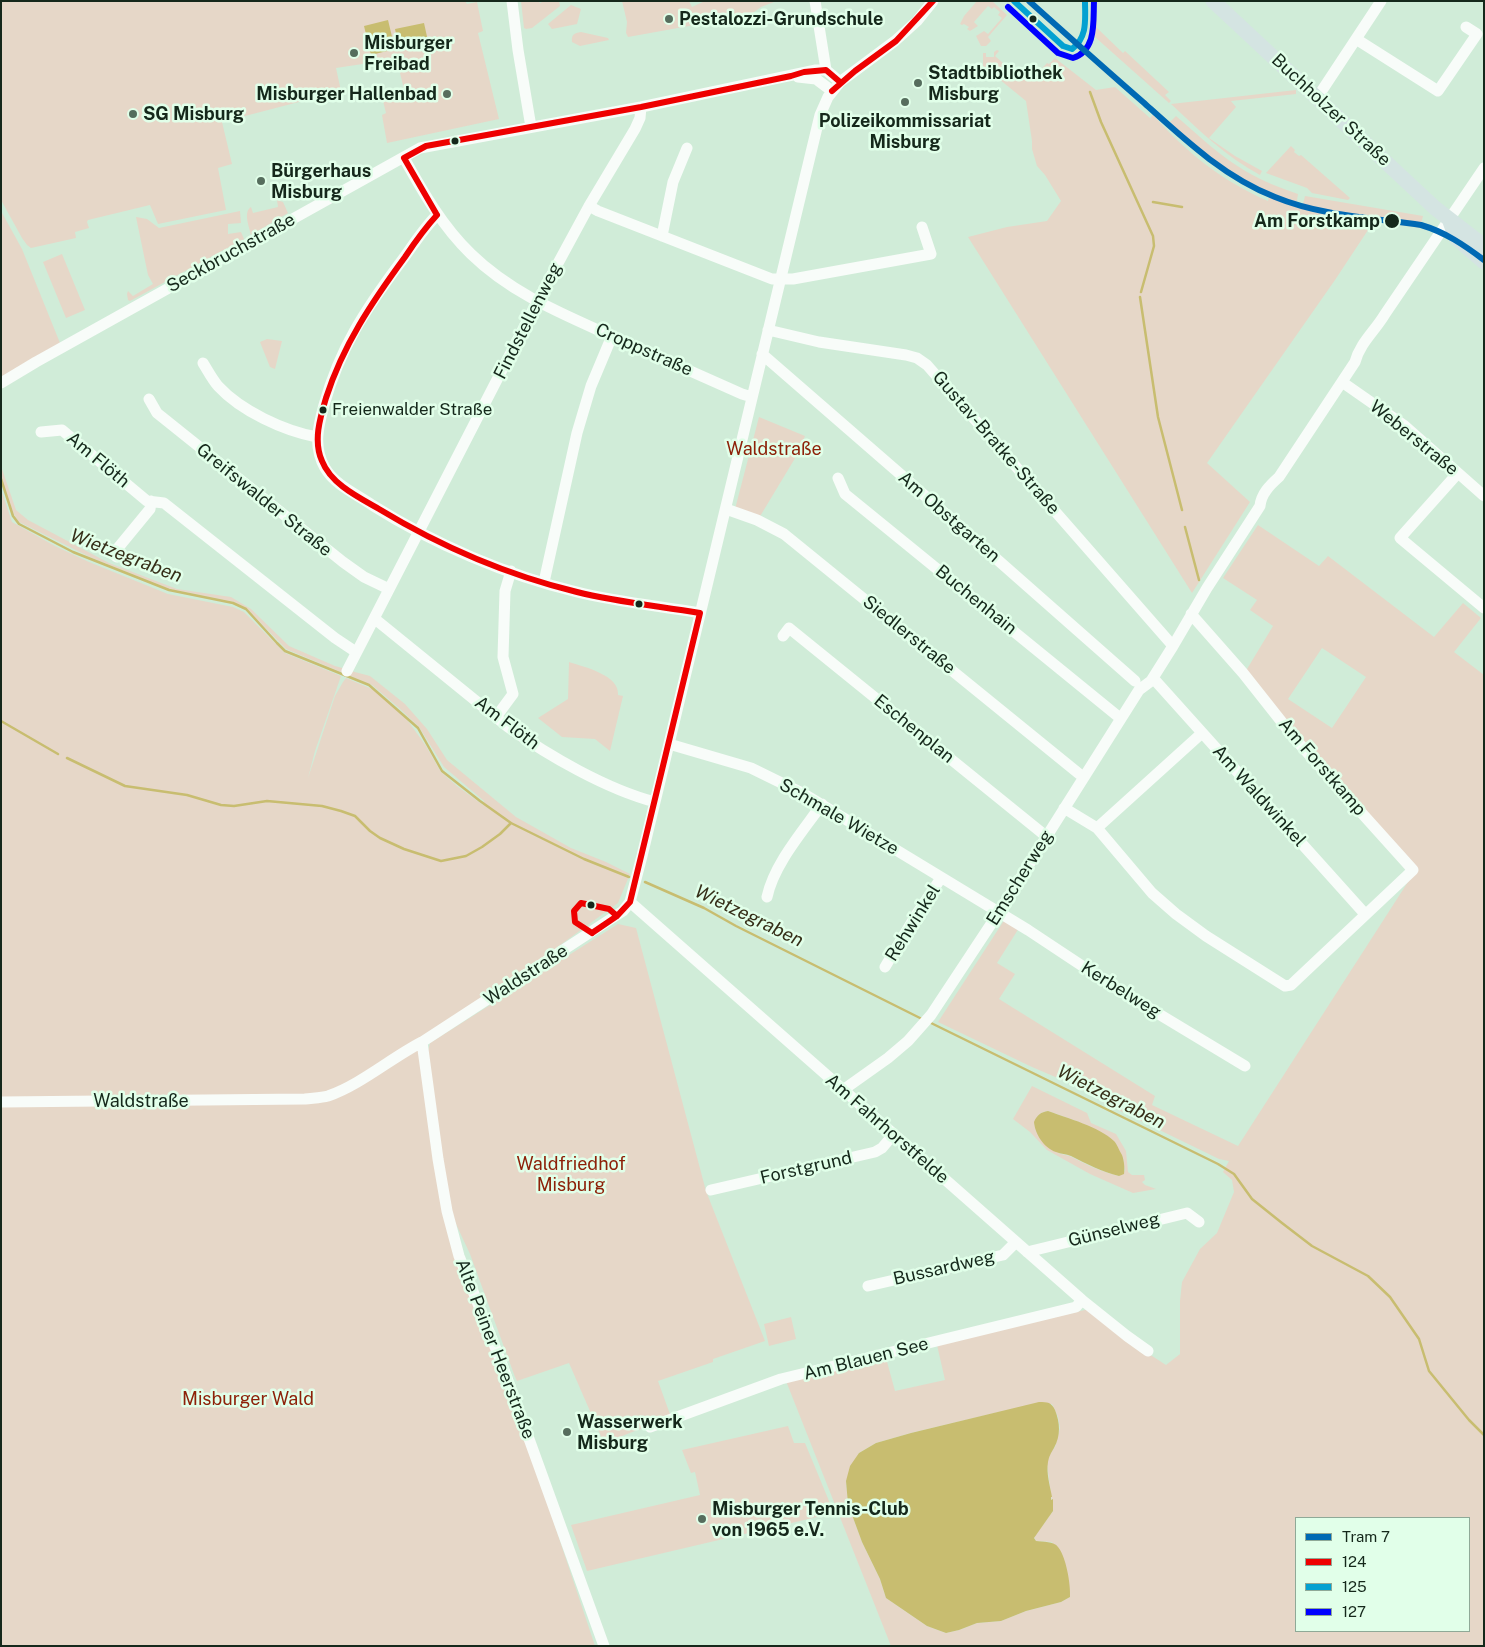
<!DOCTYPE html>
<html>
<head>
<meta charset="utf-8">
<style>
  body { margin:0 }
  #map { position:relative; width:1485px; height:1647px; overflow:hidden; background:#d0ecd8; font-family:"Public Sans",sans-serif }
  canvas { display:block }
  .frame { position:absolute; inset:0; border:2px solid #15281b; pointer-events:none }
  .legend { position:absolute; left:1295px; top:1517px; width:175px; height:115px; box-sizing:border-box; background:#e1ffe9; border:1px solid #8fa997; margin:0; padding:6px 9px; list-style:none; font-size:15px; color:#15281b }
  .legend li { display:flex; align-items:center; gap:10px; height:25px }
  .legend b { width:25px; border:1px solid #8fa997 }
</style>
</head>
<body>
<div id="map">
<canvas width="1485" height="1647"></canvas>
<div class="frame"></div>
<ul class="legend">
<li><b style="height:6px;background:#0069b4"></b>Tram 7</li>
<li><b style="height:6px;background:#e00"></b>124</li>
<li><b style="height:6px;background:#04a1d1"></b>125</li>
<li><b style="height:6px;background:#00f"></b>127</li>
</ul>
</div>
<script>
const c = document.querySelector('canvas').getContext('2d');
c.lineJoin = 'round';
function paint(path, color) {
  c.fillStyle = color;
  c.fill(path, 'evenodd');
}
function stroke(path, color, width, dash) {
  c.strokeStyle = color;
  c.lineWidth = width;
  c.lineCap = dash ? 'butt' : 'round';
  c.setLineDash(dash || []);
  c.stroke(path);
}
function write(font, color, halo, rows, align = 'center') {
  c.font = font + ' "Public Sans",sans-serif';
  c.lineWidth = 5;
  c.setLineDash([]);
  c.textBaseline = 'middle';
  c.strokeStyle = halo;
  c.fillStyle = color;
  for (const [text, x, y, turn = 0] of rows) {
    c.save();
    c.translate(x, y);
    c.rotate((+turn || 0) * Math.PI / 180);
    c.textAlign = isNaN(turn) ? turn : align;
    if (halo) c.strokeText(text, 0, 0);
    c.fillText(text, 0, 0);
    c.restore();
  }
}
const green = new Path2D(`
  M 1,1 L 465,1 L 467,4 L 477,2 L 483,31 L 478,33 L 499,119 L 387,143 L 382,115 L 386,113 L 382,97 L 405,93 L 396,57 L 369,63 L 336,68 L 341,91 L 222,122 L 232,164 L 218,168 L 226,210 L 158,224 L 150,205 L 88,220 L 87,222 L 89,228 L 75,232 L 76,238 L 31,248 L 27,245 L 22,238 L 1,200 Z
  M 521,1 L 538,1 L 540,3 L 544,1 L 559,1 L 560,6 L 532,28 L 526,29 L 524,28 Z
  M 622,1 L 689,1 L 692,7 L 705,1 L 774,2 L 761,7 L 750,15 L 628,37 L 626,33 L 627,22 Z
  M 977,1 L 992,1 L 1007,15 L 988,37 L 991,41 L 986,46 L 981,46 L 976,36 L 984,31 L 988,34 L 1002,18 L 998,15 L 1000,12 L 994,7 L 992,9 L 988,6 L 974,22 L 978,26 L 970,31 L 967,29 L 969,27 L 964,24 L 962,25 L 960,24 L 964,16 Z
  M 571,5 L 581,9 L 577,24 L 552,29 L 548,24 Z
  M 1094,8 L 1096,8 L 1097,28 L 1123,53 L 1125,51 L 1169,92 L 1165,95 L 1171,101 L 1169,103 L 1095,37 Z
  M 581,32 L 608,38 L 609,40 L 580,46 L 572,42 C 571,35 574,33 581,32 Z
  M 997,50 L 999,51 L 995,56 L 1019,77 L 1024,73 L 1029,77 L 1033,78 L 1047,63 L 1049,64 L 1055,58 L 1096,90 L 1115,87 L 1150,118 L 1153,115 C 1186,152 1222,181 1268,201 L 1269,197 C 1239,183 1214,167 1189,145 L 1191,142 L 1170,122 L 1176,116 C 1199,136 1221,157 1247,172 C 1263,181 1280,188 1298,194 L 1296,207 L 1302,208 L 1305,196 L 1423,216 L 1420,228 L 1373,221 L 1372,224 L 1335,280 L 1207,463 L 1250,502 L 1192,593 L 968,237 L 1007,227 L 1047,221 L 1061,201 L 1045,175 L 1037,166 L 1032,149 L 1032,141 L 1026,101 L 983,66 L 983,53 L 986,53 L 986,57 L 994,57 L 994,52 Z
  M 1296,90 L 1296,94 L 1231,101 L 1236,107 L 1209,138 L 1235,156 L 1262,171 L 1260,175 C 1226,157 1199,130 1171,104 Z
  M 1291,146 L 1295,150 L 1294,152 L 1299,156 L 1301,155 L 1350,198 L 1348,200 L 1312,193 L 1307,188 L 1266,173 Z
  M 277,200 L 283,202 L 288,213 L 251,235 C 249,226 243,212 251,207 L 253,213 L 278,207 Z
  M 1,211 L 22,249 L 60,343 L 1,377 Z
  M 240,211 L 241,223 L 228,224 L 228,234 L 241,232 L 244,239 L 130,301 L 128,300 L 127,294 L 128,291 L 133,296 L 153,284 L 148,275 L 136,217 L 147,219 L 159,228 Z
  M 62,254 L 85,310 L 66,318 L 43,262 Z
  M 267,339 L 282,341 L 275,369 L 270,367 L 260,342 Z
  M 759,417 L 805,436 L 797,455 L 759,518 L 735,509 Z
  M 1,466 L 16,510 L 28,520 L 109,563 L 177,589 L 231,597 L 251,609 L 289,646 L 335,666 L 346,669 L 343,673 L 286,649 L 246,608 L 234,602 L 169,589 L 92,558 L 19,522 C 9,509 1,482 1,466 Z
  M 1,489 L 12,522 L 55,546 L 89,562 L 168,594 L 233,607 L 244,612 L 285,653 L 341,676 L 315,751 L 308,778 L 335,696 L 343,682 L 346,678 L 372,689 L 381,696 L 408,721 L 426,746 L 441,772 L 457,786 L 483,805 L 484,801 L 444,767 L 419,727 L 399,708 L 372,685 L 348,675 L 351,671 L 370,676 L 405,704 L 427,729 L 447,760 L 516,817 L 571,848 L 606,862 L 630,874 L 618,903 L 530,967 L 419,1042 L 456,1256 L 514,1403 L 595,1646 L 1,1646 Z
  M 1258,525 L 1319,566 L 1328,556 L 1434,637 L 1463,603 L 1481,618 L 1454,652 L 1484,675 L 1484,1646 L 891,1646 L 786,1381 L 886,1358 L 895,1391 L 945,1380 L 937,1345 L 1089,1309 L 1132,1343 L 1166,1365 L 1180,1354 L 1180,1301 L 1182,1282 L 1200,1249 L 1217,1233 L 1234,1192 L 1232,1180 L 1223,1172 L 1229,1161 L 1219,1159 L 1106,1104 L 1074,1085 L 1032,1067 L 938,1022 L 1003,922 L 1008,921 L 1019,928 L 997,963 L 1015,974 L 999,999 L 1155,1096 L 1152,1105 L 1238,1146 L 1415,871 L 1244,674 L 1273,626 L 1250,610 L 1257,600 L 1223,578 ZM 1322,648 L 1366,677 L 1332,728 L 1288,699 ZM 1052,1404 L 1058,1417 L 1060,1428 L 1055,1447 L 1049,1454 L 1047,1464 L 1053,1511 L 1034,1537 L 1036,1541 L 1052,1542 L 1070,1597 L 1061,1602 L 1026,1611 L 1001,1621 L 977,1623 L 959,1630 L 946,1633 L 927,1626 L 886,1598 L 880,1579 L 862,1542 L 848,1504 L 847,1493 L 846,1481 L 859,1453 L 876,1443 L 911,1433 L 982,1416 L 1012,1409 ZM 1296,1518 L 1469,1518 L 1469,1631 L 1296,1631 Z
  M 569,662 C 584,667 620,675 618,695 L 623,696 L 610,751 L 595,739 L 562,737 L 538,718 L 568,699 Z
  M 618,924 L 636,928 L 706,1191 L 765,1341 L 713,1359 L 713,1362 L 658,1381 L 671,1417 L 617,1438 L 603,1441 L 569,1363 L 517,1381 L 515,1377 L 470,1254 L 449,1209 L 427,1054 L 430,1043 Z
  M 1032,1086 L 1087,1113 L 1091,1123 L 1116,1134 L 1126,1151 L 1128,1172 L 1132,1175 L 1144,1175 L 1145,1180 L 1142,1182 L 1145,1185 L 1156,1189 L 1133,1193 L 1090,1174 L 1047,1150 L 1030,1132 L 1013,1119 ZM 1048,1111 L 1079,1122 L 1123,1158 L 1125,1171 L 1119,1176 C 1102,1172 1087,1165 1072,1157 C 1068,1155 1064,1155 1061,1154 C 1051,1149 1032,1134 1035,1122 C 1037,1115 1041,1112 1048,1111 Z
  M 791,1317 L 796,1339 L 769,1346 L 764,1324 Z
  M 788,1426 L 794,1443 L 805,1443 L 834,1513 L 587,1571 L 571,1525 L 700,1495 L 695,1472 L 691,1473 L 682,1450 Z`);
const water = new Path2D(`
  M 388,20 L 395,49 L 371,55 L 364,26 Z
  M 424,23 L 428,41 L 399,48 L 395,29 Z
  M 1048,1111 C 1067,1118 1100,1127 1114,1141 C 1117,1144 1119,1150 1122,1155 C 1124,1160 1125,1168 1124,1174 L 1119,1176 C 1102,1172 1087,1164 1071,1156 C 1066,1154 1061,1154 1056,1152 C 1044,1148 1035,1134 1034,1122 C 1037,1115 1041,1112 1048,1111 Z
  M 1039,1402 C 1048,1402 1051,1402 1055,1410 C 1060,1423 1061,1435 1054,1448 C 1051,1453 1049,1456 1048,1462 C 1046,1473 1050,1486 1052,1497 L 1051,1497 L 1051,1500 L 1053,1499 L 1053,1511 L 1034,1538 L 1036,1541 C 1043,1542 1054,1541 1058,1547 C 1066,1556 1071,1585 1070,1597 L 1061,1602 L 1026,1611 L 1001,1621 L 977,1623 L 959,1630 L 946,1633 L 927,1626 L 886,1598 L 880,1579 L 862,1542 L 848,1504 L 846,1481 L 850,1466 L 859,1453 L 876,1443 L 911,1433 Z`);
const stream = new Path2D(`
  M 1090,92 L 1101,122 L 1153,236 L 1154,246 L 1141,292
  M 1153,202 L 1182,207
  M 1140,297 L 1158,417 L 1182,510
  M 1,479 L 13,516 L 19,524 L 73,552 L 169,590 L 233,603 L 246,609 L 277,643 L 285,651 L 369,685 L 418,728 L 442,771 L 480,801 L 511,823 L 584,859 L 629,877
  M 1185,527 L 1199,580
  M 1,721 L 58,754
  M 67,758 L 125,786 L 187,795 L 221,805 L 234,806 L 267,801 L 322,806 L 341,811 L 355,816 L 370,831 L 380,838 L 404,849 L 441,861 L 466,856 L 482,847 L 500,834 L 511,823
  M 645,882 L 704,908 L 736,926 L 924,1020
  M 929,1022 L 1218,1164 L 1234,1174 L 1252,1199 L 1282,1223 L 1312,1246 L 1368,1276 L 1390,1297 L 1419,1339 L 1429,1371 L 1469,1420 L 1484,1435`);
const minor = new Path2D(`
  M 512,1 L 518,50 L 531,127
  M 815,1 L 826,70
  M 1356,39 L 1438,91 L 1477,34 L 1466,27
  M 798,77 L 816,79 L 832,91
  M 1317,98 L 1381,1
  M 404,158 C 423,192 442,226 471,254 C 510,292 558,312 607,334 C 652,354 697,374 742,394 L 752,397
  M 589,206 L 598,211 L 772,279 L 793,279 L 931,254 L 922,227
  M 437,215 C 423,229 412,247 400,263 C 365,310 340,348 324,405 C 318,427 313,447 325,468 C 335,485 356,494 372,505 C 434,544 506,575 577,592 C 618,602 659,606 700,613
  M 662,236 L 673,182 L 687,148
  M 768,330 L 819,342 L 906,355 L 917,358 L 927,365 L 1173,646
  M 762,354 L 907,480 L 1135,681
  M 203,363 C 208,371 212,379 218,386 C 241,411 284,431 317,437
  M 1342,382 L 1405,426 L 1484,496
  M 1,383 L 36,362 L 420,148 L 641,107 L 816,70 L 826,70 L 840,82
  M 149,399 L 157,413 L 343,562 L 364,577 L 389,589
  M 41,432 L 62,430 L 147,501 L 164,503 L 335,638 L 356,652
  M 1458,473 L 1400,538 L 1484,608
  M 838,478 L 845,494 L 1120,718
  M 726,509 L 757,520 L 784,534 L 1083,777
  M 117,557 L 113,554 L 150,509 L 151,501
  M 544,582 L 577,433 L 591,386 L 612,336
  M 375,619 L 508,727 C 549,756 606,789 655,802
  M 783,636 L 789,628 L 1047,837
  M 347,671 L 537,302 L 589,206 L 635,129 L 640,118 L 641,107
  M 1153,678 L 1365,914
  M 496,717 L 513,694 L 503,657 L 505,591 L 511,571
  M 669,744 L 751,768 L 804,794 L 1028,930 L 1114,987 L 1245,1066
  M 1064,808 L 1097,828 L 1152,893 L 1176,914 L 1206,936 L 1285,986 L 1291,985 L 1413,870 L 1296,740 L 1243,673 L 1191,614
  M 1097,828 L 1202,733
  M 767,897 C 774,864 803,831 822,804
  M 630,902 L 1082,1300 L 1127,1336 L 1148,1351
  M 885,967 L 916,915 L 941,878
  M 422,1042 L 438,1159 L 447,1211 L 459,1256 L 503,1367 L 604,1646
  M 843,1090 L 888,1058 L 908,1041 L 931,1015 L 999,912 L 1139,690 L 1151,681 L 1173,646 L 1207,588 L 1260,506 C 1261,494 1270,485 1279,477 L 1355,362 C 1360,343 1375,331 1385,314 C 1418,265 1451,217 1484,168
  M 1,1102 L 305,1099 C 312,1098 321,1098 328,1096 C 360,1085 391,1058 422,1042 L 623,911 L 630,902 L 642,856 L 820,115 L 828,97 L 840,82 L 895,41 L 917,21 L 933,1
  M 711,1190 L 875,1152 L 882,1148 L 893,1135
  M 1027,1252 L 1187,1213 L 1199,1222
  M 868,1286 L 1003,1255 L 1016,1242
  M 650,1427 L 781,1379 L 1076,1307 L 1082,1300`);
const major = new Path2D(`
  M 1213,1 L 1435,208 L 1484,246
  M 1449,219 L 1456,238 L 1484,262`);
const bus1 = new Path2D(`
  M 832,91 L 855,71 L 896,41 L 933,1
  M 404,158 L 426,146 L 641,107 L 791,76 L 804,72 L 826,70 L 840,82
  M 404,158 L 437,215
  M 437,215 C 425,228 415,242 405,257 C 372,302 343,345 326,398 C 320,418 313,441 322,461 C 331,484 358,497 379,509 C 440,546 507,575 577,592 C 617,602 659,606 700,613
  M 592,933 L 617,916 L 630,902 L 700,613
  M 592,933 L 575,922 L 574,911 L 581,903 L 609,909 L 617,916`);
const bus2 = new Path2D(`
  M 1014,1 L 1063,46 L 1072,49 C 1088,37 1085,19 1085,1`);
const bus3 = new Path2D(`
  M 1008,7 L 1058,53 L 1073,58 C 1097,50 1093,21 1094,1`);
const tram1 = new Path2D(`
  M 1029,1 C 1067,35 1105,69 1143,102 C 1184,139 1224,177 1275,197 C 1321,216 1373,218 1421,225 C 1445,232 1464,245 1484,260`);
const markers = [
  [669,19,5,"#566d5d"],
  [1033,19,4.5,"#15281b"],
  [354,53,5,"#566d5d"],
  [918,83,5,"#566d5d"],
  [447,94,5,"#566d5d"],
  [905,102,5,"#566d5d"],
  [133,114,5,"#566d5d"],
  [455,141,4.5,"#15281b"],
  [261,181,5,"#566d5d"],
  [1392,221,8,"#15281b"],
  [323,410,4.5,"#15281b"],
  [639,604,4.5,"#15281b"],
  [591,905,4.5,"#15281b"],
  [567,1432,5,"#566d5d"],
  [702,1519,5,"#566d5d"]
];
const busNames = [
  ["Freienwalder Straße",332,410]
];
const poiNames = [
  ["Pestalozzi-Grundschule",679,19],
  ["Misburger",364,43],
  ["Freibad",364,64],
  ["Stadtbibliothek",928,73],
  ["Misburg",928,94],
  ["Misburger Hallenbad",437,94,"right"],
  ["SG Misburg",143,114],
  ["Polizeikommissariat",905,121,"center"],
  ["Misburg",905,142,"center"],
  ["Bürgerhaus",271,171],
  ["Misburg",271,192],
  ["Wasserwerk",577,1422],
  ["Misburg",577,1443],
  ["Misburger Tennis-Club",712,1509],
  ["von 1965 e.V.",712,1530]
];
const streetNames = [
  ["Buchholzer Straße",1331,110,43],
  ["Seckbruchstraße",231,253,-29],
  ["Findstellenweg",528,321,-63],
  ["Croppstraße",644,350,24],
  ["Weberstraße",1414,438,39],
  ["Gustav-Bratke-Straße",996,443,49],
  ["Am Flöth",98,460,40],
  ["Greifswalder Straße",264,500,39],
  ["Am Obstgarten",949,517,41],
  ["Buchenhain",976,600,39],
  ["Siedlerstraße",909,635,39],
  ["Am Flöth",507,723,37],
  ["Eschenplan",914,729,39],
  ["Am Forstkamp",1322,767,49],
  ["Am Waldwinkel",1259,796,48],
  ["Schmale Wietze",839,817,30],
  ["Emscherweg",1020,878,-58],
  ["Rehwinkel",913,923,-58],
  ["Waldstraße",526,975,-33],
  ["Kerbelweg",1121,990,32],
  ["Waldstraße",141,1101],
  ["Am Fahrhorstfelde",887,1129,41],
  ["Forstgrund",806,1168,-13],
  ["Günselweg",1114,1230,-14],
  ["Bussardweg",944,1268,-13],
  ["Alte Peiner Heerstraße",495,1349,69],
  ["Am Blauen See",866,1359,-14]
];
const stopNames = [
  ["Am Forstkamp",1380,221]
];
const parkNames = [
  ["Waldstraße",774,449],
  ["Waldfriedhof",571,1164],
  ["Misburg",571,1185],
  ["Misburger Wald",248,1399]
];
const waterNames = [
  ["Wietzegraben",126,556,21],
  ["Wietzegraben",749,916,26],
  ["Wietzegraben",1111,1097,27]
];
paint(green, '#e6d7c8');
paint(water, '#c8bd70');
stroke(stream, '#c8bd70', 2.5);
stroke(minor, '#f8fcf9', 11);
stroke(major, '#d4e4e2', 15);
stroke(bus1, '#e00', 6);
stroke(bus2, '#04a1d1', 6);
stroke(bus3, '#00f', 6);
stroke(tram1, '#0069b4', 6);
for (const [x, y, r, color] of markers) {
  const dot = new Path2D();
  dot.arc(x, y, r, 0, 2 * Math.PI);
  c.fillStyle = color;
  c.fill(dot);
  stroke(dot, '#e1ffe9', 2);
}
write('17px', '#15281b', '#e1ffe9', busNames, 'left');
write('bold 18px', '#15281b', '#e1ffe9', poiNames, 'left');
write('18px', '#15281b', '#e1ffe9', streetNames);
write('bold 18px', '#15281b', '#e1ffe9', stopNames, 'right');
write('18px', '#8d2109', '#e1ffe9', parkNames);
write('italic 19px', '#362f19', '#e1ffe9', waterNames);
</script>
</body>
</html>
